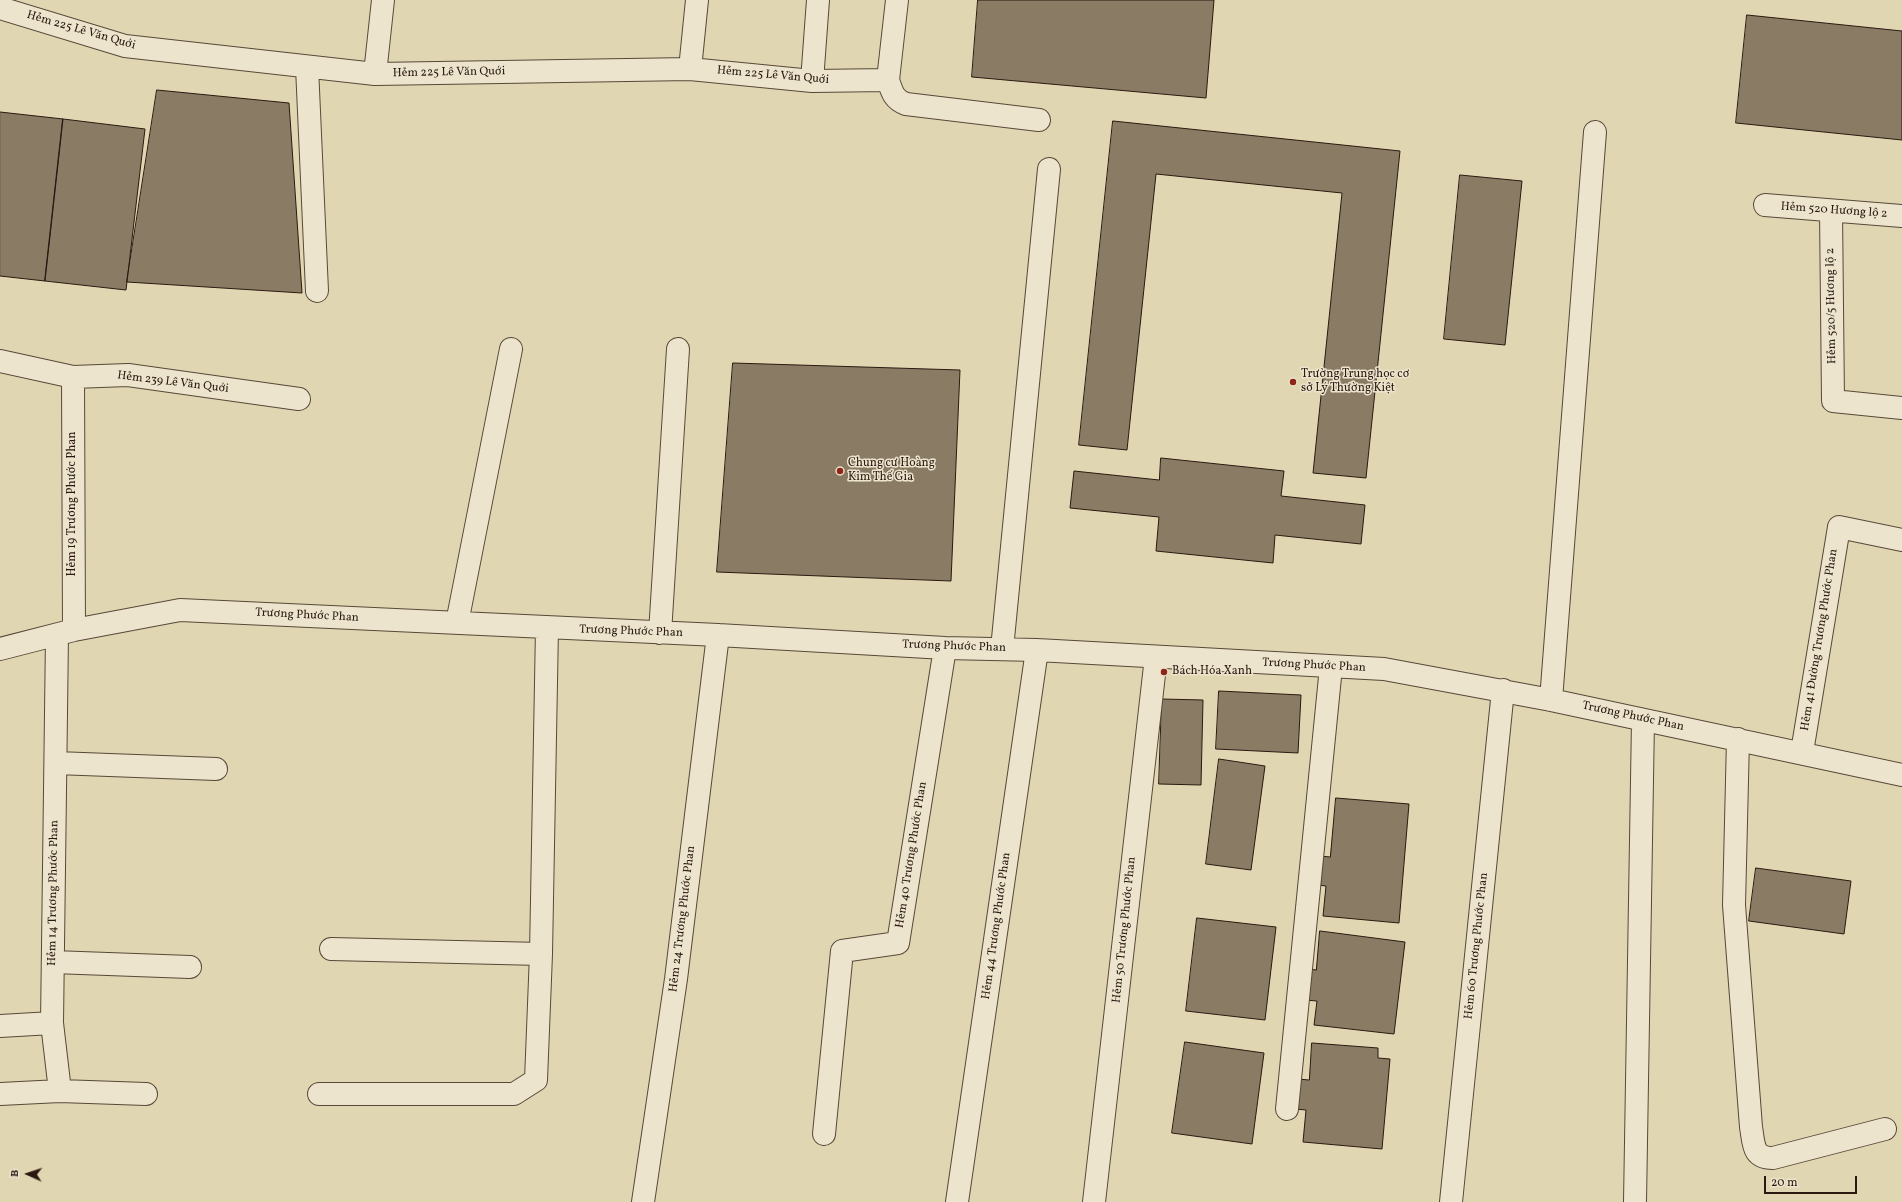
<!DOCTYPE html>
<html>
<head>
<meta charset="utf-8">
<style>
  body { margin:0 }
  #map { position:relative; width:1902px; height:1202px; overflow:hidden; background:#e1d6b2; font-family:Vollkorn,serif }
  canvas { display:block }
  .north { position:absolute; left:8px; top:1154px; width:40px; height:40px; -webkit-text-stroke:3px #ece4cd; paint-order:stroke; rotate:273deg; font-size:11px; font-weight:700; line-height:16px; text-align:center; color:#2b1911 }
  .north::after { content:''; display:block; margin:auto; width:14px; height:18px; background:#2b1911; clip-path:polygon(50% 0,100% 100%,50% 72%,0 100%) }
  .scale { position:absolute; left:1764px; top:1176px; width:93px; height:18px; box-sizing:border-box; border:2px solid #2b1911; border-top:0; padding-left:5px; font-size:12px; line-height:14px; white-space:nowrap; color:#2b1911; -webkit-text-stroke:3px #ece4cd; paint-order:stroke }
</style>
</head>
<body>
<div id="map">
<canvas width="1902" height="1202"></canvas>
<div class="north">B</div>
<div class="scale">20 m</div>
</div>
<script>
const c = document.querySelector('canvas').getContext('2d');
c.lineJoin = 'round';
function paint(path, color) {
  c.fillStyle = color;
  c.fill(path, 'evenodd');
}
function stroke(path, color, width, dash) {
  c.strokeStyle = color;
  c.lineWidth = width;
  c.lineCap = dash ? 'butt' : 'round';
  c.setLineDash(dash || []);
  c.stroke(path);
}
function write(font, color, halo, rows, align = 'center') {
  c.font = font + ' Vollkorn,serif';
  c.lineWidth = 3;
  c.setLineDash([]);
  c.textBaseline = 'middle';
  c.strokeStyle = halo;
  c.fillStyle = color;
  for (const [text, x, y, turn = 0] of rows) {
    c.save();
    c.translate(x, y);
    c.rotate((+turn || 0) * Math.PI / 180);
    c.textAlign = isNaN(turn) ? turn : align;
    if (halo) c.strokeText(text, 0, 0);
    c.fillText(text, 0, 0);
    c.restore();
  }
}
const building = new Path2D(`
  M 978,0 L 1214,0 L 1206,98 L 972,77 Z
  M 1747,15 L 1902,31 L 1902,140 L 1736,123 Z
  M 157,90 L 289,103 L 302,293 L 127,282 Z
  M 0,112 L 63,119 L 45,281 L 0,276 Z
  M 63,119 L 145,129 L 126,290 L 45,281 Z
  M 1113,121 L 1400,151 L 1366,478 L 1313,473 L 1342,193 L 1156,174 L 1127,450 L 1079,445 Z
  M 1460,175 L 1522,181 L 1505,345 L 1444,339 Z
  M 733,363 L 960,370 L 951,581 L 717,572 Z
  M 1161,458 L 1284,471 L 1281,496 L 1365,505 L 1361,544 L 1275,535 L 1273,563 L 1156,551 L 1159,517 L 1070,508 L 1074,471 L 1159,480 Z
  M 1219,691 L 1301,695 L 1298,753 L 1216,749 Z
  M 1162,699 L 1203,700 L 1201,785 L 1159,784 Z
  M 1219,759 L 1265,766 L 1251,870 L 1206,864 Z
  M 1336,798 L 1409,804 L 1399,923 L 1323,916 L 1326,886 L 1317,885 L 1320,856 L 1330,857 Z
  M 1756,868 L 1851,881 L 1844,934 L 1749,921 Z
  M 1197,918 L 1276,927 L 1265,1020 L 1186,1011 Z
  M 1320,931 L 1405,942 L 1394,1034 L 1314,1025 L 1317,1001 L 1305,1000 L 1309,969 L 1316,970 Z
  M 1185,1042 L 1264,1053 L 1252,1144 L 1172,1133 Z
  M 1312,1043 L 1378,1048 L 1378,1058 L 1390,1059 L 1382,1149 L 1303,1142 L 1306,1110 L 1295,1109 L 1298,1079 L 1309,1080 Z`);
const minor = new Path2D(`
  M 0,8 L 125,46 L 375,74 L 690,69 L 812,81 L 888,80 C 892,92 894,100 906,104 L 1039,120
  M 307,67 L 317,291
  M 690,69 L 697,0
  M 375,74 L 383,0
  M 888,80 L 897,0
  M 812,81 L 818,0
  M 1765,205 L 1902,216
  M 1831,211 L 1833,401 L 1902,408
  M 0,361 L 73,377 L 128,375 L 299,399
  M 73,377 L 74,630
  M 457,623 L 511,349
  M 660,633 L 678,349
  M 0,649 L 74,630 L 180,610 L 718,635 L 945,648 L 1037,650 L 1384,669 L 1551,700 L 1902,775
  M 1002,649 L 1049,169
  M 1551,700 L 1595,132
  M 1738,739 L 1734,905 L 1751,1127 C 1754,1144 1752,1158 1773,1158 L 1885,1129
  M 1802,752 L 1839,527 L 1902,540
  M 56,763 L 216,769
  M 331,949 L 541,954
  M 53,962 L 190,967
  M 0,1026 L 52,1023
  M 60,1091 L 146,1094
  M 0,1094 L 60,1091 L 52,1023 L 57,635
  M 319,1094 L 514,1094 L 536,1080 L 541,954 L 547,628
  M 1287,1109 L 1331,667
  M 824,1134 L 842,951 L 898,943 L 945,648
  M 643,1202 L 676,979 L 718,635
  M 957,1202 L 1037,650
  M 1094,1202 L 1156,657
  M 1451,1202 L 1503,690
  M 1635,1202 L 1643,720`);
const markers = [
  [1293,382,4,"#8f2418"],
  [840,471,4,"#8f2418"],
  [1164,672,4,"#8f2418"]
];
const streetNames = [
  ["Hẻm 225 Lê Văn Quới",81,31,16],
  ["Hẻm 225 Lê Văn Quới",449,73,-1],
  ["Hẻm 225 Lê Văn Quới",773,76,5],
  ["Hẻm 520 Hương lộ 2",1834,211,4],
  ["Hẻm 520/5 Hương lộ 2",1832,306,-91],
  ["Hẻm 239 Lê Văn Quới",173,383,7],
  ["Hẻm 19 Trương Phước Phan",73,504,-90],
  ["Trương Phước Phan",307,616,3],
  ["Trương Phước Phan",631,632,2],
  ["Hẻm 41 Đường Trương Phước Phan",1820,640,-81],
  ["Trương Phước Phan",954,647,2],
  ["Trương Phước Phan",1314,666,3],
  ["Trương Phước Phan",1633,717,12],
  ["Hẻm 40 Trương Phước Phan",912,855,-81],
  ["Hẻm 14 Trương Phước Phan",54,893,-89],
  ["Hẻm 24 Trương Phước Phan",683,919,-83],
  ["Hẻm 44 Trương Phước Phan",997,926,-82],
  ["Hẻm 50 Trương Phước Phan",1125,930,-84],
  ["Hẻm 60 Trương Phước Phan",1477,946,-84]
];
const poiNames = [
  ["Trường Trung học cơ",1301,375],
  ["sở Lý Thường Kiệt",1301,389],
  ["Chung cư Hoàng",848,464],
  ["Kim Thế Gia",848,478],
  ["Bách Hóa Xanh",1172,672]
];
paint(building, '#8a7b65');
stroke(building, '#2b1911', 1);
stroke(minor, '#584839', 24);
stroke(minor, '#ece4cd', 22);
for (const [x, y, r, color] of markers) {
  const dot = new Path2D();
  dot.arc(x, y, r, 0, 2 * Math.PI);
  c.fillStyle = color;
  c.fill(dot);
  stroke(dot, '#ece4cd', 1.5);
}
write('12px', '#2b1911', '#ece4cd', streetNames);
write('12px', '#2b1911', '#ece4cd', poiNames, 'left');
</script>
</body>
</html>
